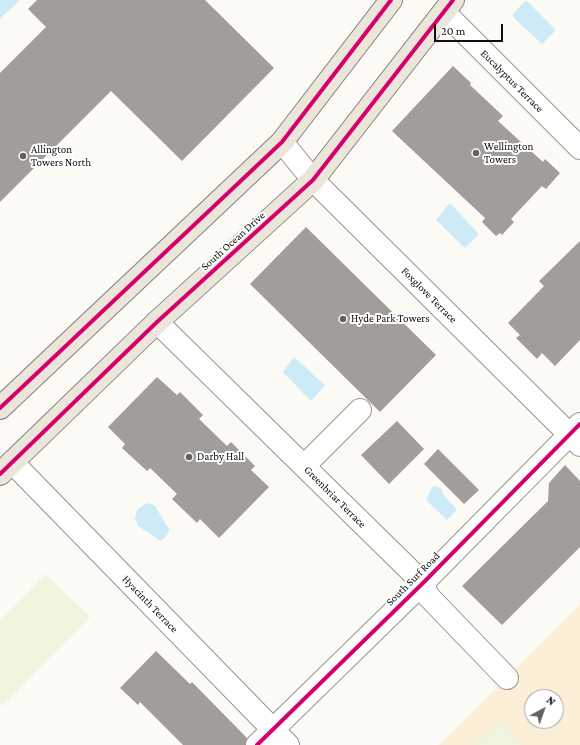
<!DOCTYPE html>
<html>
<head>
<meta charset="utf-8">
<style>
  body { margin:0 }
  #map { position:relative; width:580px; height:745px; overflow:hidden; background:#fcfaf5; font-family:"Crimson Pro",serif }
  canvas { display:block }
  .north { position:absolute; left:524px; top:689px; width:40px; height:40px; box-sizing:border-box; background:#fff; border:1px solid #9f9f9f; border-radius:50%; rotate:41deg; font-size:11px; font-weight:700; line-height:16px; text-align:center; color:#0f0f0f }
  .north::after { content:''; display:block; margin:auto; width:14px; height:18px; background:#626160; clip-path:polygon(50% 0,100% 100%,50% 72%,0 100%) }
  .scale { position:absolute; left:434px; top:24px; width:69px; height:18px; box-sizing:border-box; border:2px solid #0f0f0f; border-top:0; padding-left:5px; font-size:12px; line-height:14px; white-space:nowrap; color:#0f0f0f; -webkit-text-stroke:3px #fff; paint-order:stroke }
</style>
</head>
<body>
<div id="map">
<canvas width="580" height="745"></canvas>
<div class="north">N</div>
<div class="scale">20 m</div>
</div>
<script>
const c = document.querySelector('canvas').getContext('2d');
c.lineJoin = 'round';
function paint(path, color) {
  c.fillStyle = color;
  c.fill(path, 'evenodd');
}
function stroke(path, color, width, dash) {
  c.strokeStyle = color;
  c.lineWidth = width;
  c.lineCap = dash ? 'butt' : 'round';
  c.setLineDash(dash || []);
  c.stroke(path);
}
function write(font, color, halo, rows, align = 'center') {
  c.font = font + ' "Crimson Pro",serif';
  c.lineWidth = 4;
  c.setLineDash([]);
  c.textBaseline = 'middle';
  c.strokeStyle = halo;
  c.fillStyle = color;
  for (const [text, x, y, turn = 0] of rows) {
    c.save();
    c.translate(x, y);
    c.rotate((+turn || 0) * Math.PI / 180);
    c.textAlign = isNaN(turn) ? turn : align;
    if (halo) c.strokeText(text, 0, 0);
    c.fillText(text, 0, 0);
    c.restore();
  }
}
const sand = new Path2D(`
  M 580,604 L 580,745 L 439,745 ZM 532,697 L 556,697 L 556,721 L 532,721 Z`);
const pitch = new Path2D(`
  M 46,574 L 90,617 L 2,706 L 0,704 L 0,621 Z
  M 499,720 L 524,745 L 474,745 Z`);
const water = new Path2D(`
  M 0,0 L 20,0 L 0,19 Z
  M 525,1 L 527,1 L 555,29 L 555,31 L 542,44 L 513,17 L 513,14 Z
  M 451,204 L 477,232 L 478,235 L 465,248 L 436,220 L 448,205 Z
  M 294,357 L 325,385 L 312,400 L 310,400 L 283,372 Z
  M 434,486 L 442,489 L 443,494 L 457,510 L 447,520 L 426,500 L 432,487 Z
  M 149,503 L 155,506 L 169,529 L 168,534 L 161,541 L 138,526 L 135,518 L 137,510 L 143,505 Z`);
const building = new Path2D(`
  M 37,0 L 205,0 L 274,68 L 182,161 L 111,91 L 0,202 L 0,73 L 46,27 L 28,9 Z
  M 453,66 L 471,83 L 470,85 L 503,116 L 498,121 L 543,162 L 545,159 L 560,173 L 546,189 L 542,186 L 511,219 L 514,222 L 502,235 L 500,233 L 496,236 L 482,222 L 485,218 L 392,131 Z
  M 306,227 L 436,355 L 380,412 L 250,284 Z
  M 580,241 L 580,340 L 555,366 L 542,353 L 537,359 L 516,338 L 520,335 L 508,323 L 544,286 L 539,281 Z
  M 157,377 L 177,395 L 180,392 L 203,415 L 199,419 L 227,446 L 231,442 L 255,466 L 251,470 L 269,487 L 219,538 L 200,519 L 197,523 L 172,499 L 177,494 L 150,468 L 147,471 L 122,448 L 125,444 L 108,427 Z
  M 397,421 L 424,449 L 389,484 L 361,455 Z
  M 438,449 L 479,490 L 464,504 L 424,464 Z
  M 565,465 L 580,481 L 580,547 L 502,625 L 462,586 L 548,501 L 549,483 Z
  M 156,651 L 190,684 L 192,682 L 247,738 L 245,745 L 183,745 L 140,702 L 138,705 L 120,688 Z`);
const minor = new Path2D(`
  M 445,13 L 580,148
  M 282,142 L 313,180 L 580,445
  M 157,322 L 423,583 L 428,596 L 507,678
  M 12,462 L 288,745
  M 304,466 L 360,410
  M 257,745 L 423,583 L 580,424`);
const major = new Path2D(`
  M 0,408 L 282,142 L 391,0
  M 0,474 L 157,322 L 313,180 L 453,0`);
const cycleway = new Path2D(`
  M 0,408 L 282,142 L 391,0
  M 0,474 L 157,322 L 313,180 L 453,0
  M 257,745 L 423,583 L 580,424`);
const markers = [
  [476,153,4,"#626160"],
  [23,156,4,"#626160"],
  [343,319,4,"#626160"],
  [189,457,4,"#626160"]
];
const streetNames = [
  ["Eucalyptus Terrace",512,81,45],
  ["South Ocean Drive",233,241,-42],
  ["Foxglove Terrace",429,295,45],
  ["Greenbriar Terrace",335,497,45],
  ["South Surf Road",413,579,-45],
  ["Hyacinth Terrace",150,604,46]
];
const poiNames = [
  ["Wellington",484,147],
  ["Towers",484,160],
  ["Allington",31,150],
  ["Towers North",31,163],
  ["Hyde Park Towers",351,319],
  ["Darby Hall",197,457]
];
paint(sand, '#fbf0d7');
paint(pitch, '#f1f5df');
paint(water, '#ccebf6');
paint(building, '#a09d9a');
stroke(minor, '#969593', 24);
stroke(major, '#838280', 24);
stroke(minor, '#fffefe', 22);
stroke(major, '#ece6da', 22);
stroke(cycleway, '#d6006c', 4);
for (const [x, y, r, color] of markers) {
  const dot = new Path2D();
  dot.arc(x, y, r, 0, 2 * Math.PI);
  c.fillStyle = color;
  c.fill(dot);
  stroke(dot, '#fff', 1.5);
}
write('11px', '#0f0f0f', '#fff', streetNames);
write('11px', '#0f0f0f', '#fff', poiNames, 'left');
</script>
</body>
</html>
